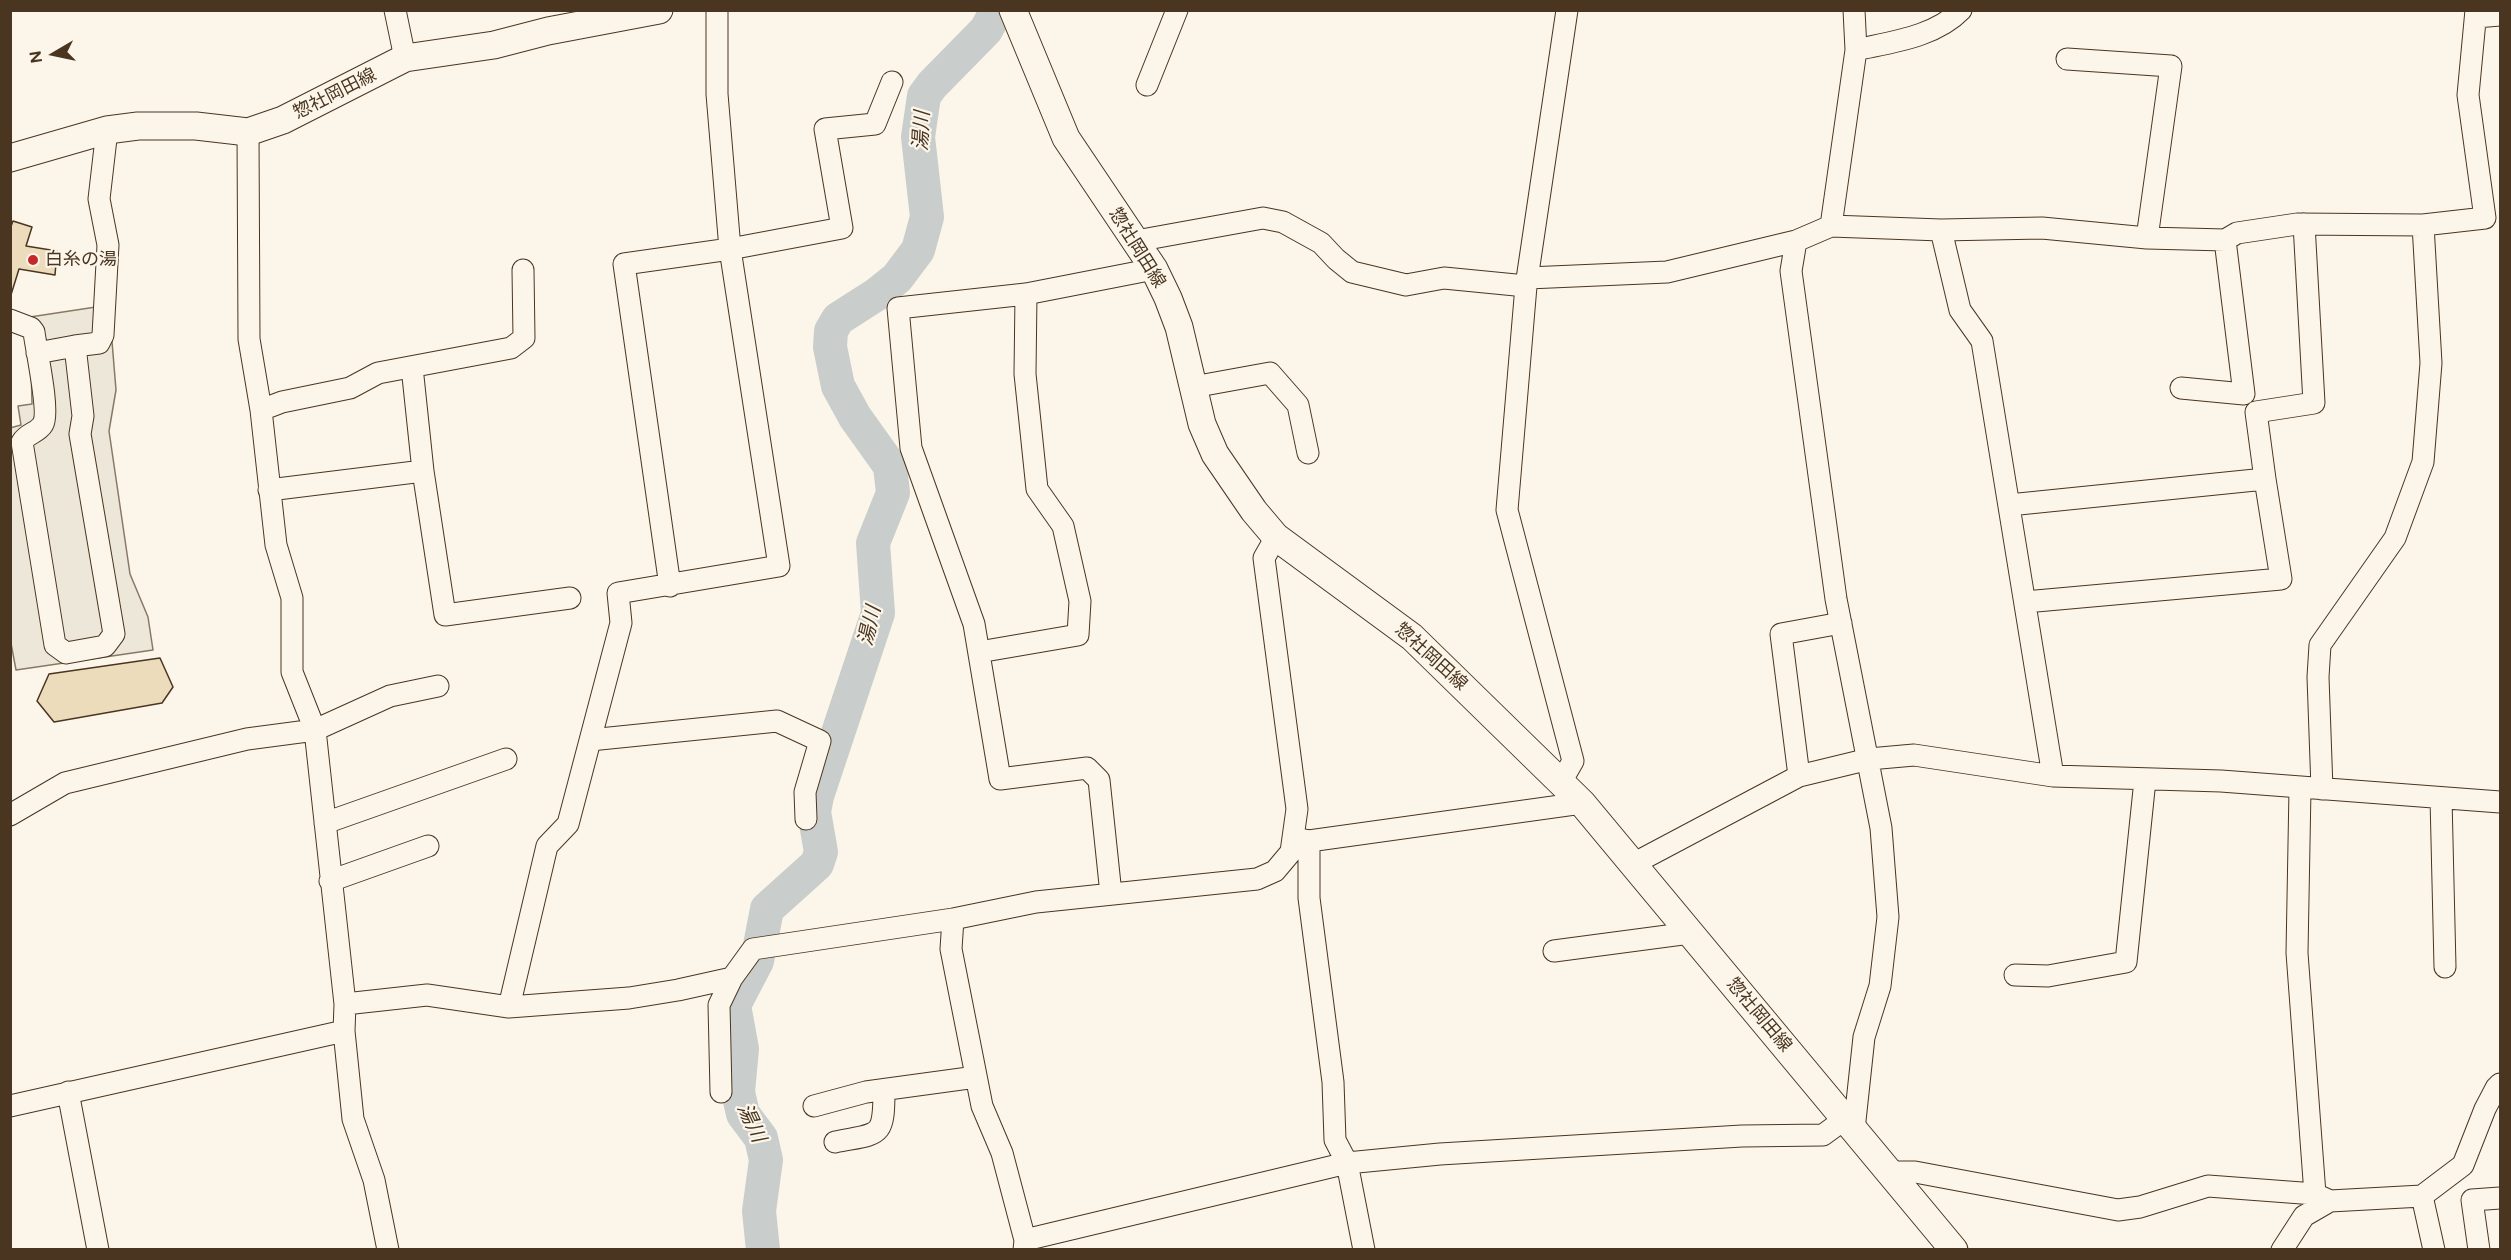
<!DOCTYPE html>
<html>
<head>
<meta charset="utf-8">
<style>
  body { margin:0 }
  #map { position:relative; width:2511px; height:1260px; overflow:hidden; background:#fbf6e9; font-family:Figtree,sans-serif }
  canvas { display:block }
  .frame { position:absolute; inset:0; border:12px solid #4a3520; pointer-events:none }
  .north { position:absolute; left:24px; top:24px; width:60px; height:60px; -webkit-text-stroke:4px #fbf6e9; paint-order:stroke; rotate:261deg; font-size:16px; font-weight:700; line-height:24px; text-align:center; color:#4a3520 }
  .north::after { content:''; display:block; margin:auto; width:21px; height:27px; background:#4a3520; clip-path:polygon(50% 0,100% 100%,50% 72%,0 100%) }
</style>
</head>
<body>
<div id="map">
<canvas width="2511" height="1260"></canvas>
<div class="frame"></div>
<div class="north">N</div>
</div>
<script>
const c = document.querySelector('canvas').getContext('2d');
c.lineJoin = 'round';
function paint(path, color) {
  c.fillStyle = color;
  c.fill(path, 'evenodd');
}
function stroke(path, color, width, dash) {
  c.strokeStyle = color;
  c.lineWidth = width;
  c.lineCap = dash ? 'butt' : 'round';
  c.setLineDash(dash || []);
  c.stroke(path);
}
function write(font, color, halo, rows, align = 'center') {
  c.font = font + ' Figtree,"Noto Sans JP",sans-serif';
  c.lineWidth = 4.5;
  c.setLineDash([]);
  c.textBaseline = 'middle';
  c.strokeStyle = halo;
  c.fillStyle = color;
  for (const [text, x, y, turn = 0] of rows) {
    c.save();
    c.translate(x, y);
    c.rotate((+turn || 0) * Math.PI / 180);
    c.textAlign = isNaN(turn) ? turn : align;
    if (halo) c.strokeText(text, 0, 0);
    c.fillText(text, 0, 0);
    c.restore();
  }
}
const parking = new Path2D(`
  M 109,305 L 116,390 L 109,431 L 130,574 L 148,617 L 153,650 L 16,670 L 10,638 L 10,428 L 21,425 L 18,406 L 32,404 L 30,317 Z`);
const river = new Path2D(`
  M 763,1250 L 759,1211 L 766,1160 L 761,1138 L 743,1114 L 738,1092 L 742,1049 L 734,1005 L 757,961 L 767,909 L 817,864 L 821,852 L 814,812 L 817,796 L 878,613 L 873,543 L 893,493 L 890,466 L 855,417 L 838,386 L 830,347 L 831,331 L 838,319 L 877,294 L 897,278 L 918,250 L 927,217 L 918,137 L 924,96 L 932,85 L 986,30 L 997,10`);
const building = new Path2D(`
  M 13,221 L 32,227 L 26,246 L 57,251 L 55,275 L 19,269 L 10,298 L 10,229 Z
  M 160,658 L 173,687 L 162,703 L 54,722 L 37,701 L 49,674 Z`);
const minor = new Path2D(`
  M 395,10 L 405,58
  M 2476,17 L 2500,15
  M 1856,50 C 1891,42 1935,37 1961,10
  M 2067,59 L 2171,66 L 2147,238
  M 1147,85 L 1177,10
  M 248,132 L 249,339 L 261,410 L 276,545 L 292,598 L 292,672 L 315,730 L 345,1004 L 344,1031 L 353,1119 L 374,1180 L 388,1250
  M 1831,226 L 1856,50 L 1854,10
  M 1941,230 L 1960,310 L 1982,341 L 2053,776
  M 1136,241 L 1263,218 L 1283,222 L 1321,243 L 1336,259 L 1352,272 L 1406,285 L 1444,278 L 1526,286
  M 1796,241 L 1791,271 L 1836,599 L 1881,828 L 1888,917 L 1880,986 L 1864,1037 L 1854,1130
  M 1528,278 L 1667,272 L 1796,241 L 1831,226 L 1941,230 L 2042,228 L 2147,238 L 2225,240 L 2237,233 L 2297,224 L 2423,225 L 2485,218 L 2468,95 L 2476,10
  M 10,320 L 31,328 L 34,332 C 36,349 50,412 43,424 C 38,433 27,433 22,442 L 55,645 L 66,653 L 105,646 L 114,634 L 80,434 L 83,416 L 75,346 L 99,343 L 103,335 L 108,245 L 99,199 L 107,130
  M 37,353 L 75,346
  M 412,367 L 423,471 L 445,615 L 570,598
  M 1193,387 L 1270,373 L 1298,405 L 1308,453
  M 2181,388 L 2244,394 L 2225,240
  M 261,410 L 282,402 L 350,388 L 378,373 L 511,348 L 524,338 L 523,270
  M 2265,479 L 2256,412 L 2314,403 L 2304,224
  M 269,490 L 423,471
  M 2009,505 L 2265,479 L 2281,579 L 2025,602
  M 670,586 L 624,264 L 730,249 L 842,228 L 825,129 L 875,124 L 892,82
  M 979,652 L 1078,635 L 1080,601 L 1063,526 L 1037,489 L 1025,374 L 1026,294
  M 590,740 L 777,721 L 820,741 L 805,792 L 806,819
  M 1799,776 L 1781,634 L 1841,623
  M 1561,782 L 1573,761 L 1507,510 L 1526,286 L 1567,10
  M 2300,789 L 2297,953 L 2315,1194
  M 2322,789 L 2318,677 L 2320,645 L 2395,538 L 2423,462 L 2431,363 L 2423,225
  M 2441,798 L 2445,967
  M 10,815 L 65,783 L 247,739 L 315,730 L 390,696 L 438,686
  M 325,823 L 506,759
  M 1295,838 L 1309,841 L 1582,803
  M 1309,841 L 1309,898 L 1333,1082 L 1335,1140 L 1347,1163 L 1364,1250
  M 1633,864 L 1799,776 L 1869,759 L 1914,755 L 2053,776 L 2221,781 L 2500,802
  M 330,881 L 428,846
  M 1111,894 L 1099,780 L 1087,768 L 1000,779 L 974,624 L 911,448 L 898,308 L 1026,294 L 1154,269
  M 953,919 L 951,949 L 982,1106 L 1002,1153 L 1025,1240 L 1024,1250
  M 1554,951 L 1690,933
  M 2015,975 L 2048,976 L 2126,962 L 2145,780
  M 345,1004 L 427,995 L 509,1007 L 629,998 L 678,990 L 732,978 L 753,949 L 953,919 L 1036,902 L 1257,879 L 1275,871 L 1291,852 L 1297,809 L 1264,558 L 1276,537
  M 509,1007 L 547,846 L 568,824 L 621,623 L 618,593 L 779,566 L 730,249 L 717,94 L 717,10
  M 68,1092 L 98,1250
  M 721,1092 L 719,1005 L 732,978
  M 10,1106 L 344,1031
  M 814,1106 L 866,1092 L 976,1077
  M 835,1142 C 880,1133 884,1139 884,1090
  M 1891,1172 L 1915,1172 L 2118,1210 L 2140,1207 L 2208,1186 L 2315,1194 L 2330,1201 L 2422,1196 L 2463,1165 L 2485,1109 L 2496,1088 L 2500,1084
  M 2422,1196 L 2434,1250
  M 1025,1240 L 1347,1163 L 1440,1154 L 1742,1136 L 1823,1135 L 1845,1119
  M 2282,1250 L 2304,1216 L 2330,1201
  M 2479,1250 L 2472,1200 L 2500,1198`);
const major = new Path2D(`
  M 1013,10 L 1066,138 L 1154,269 L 1168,298 L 1179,327 L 1202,424 L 1215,454 L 1254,511 L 1276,537 L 1412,637 L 1582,803 L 1954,1250
  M 10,158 L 107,130 L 138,126 L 196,126 L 248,132 L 283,120 L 405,58 L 494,45 L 548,31 L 659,10`);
const markers = [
  [33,260,6,"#c62828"]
];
const streetNames = [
  ["惣社岡田線",335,94,-27],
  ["惣社岡田線",1137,248,58],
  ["惣社岡田線",1431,657,42],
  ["惣社岡田線",1759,1015,50]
];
const poiNames = [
  ["白糸の湯",45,260]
];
const waterNames = [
  ["湯川",922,131,-87],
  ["湯川",870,626,-77],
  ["湯川",751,1123,65]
];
paint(parking, '#ede7d9');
stroke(parking, '#887966', 1.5);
stroke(river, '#c9cecd', 34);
paint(building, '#ecdcbc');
stroke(building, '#4a3520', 1.5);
stroke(minor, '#4a3520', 23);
stroke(major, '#4a3520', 29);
stroke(minor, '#fbf6e9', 21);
stroke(major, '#fbf6e9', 27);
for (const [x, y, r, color] of markers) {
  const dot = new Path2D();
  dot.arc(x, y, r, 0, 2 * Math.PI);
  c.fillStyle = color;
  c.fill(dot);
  stroke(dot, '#fbf6e9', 2);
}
write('18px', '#4a3520', '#fbf6e9', streetNames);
write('18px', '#4a3520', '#fbf6e9', poiNames, 'left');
write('italic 20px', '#4a3520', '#fbf6e9', waterNames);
</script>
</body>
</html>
